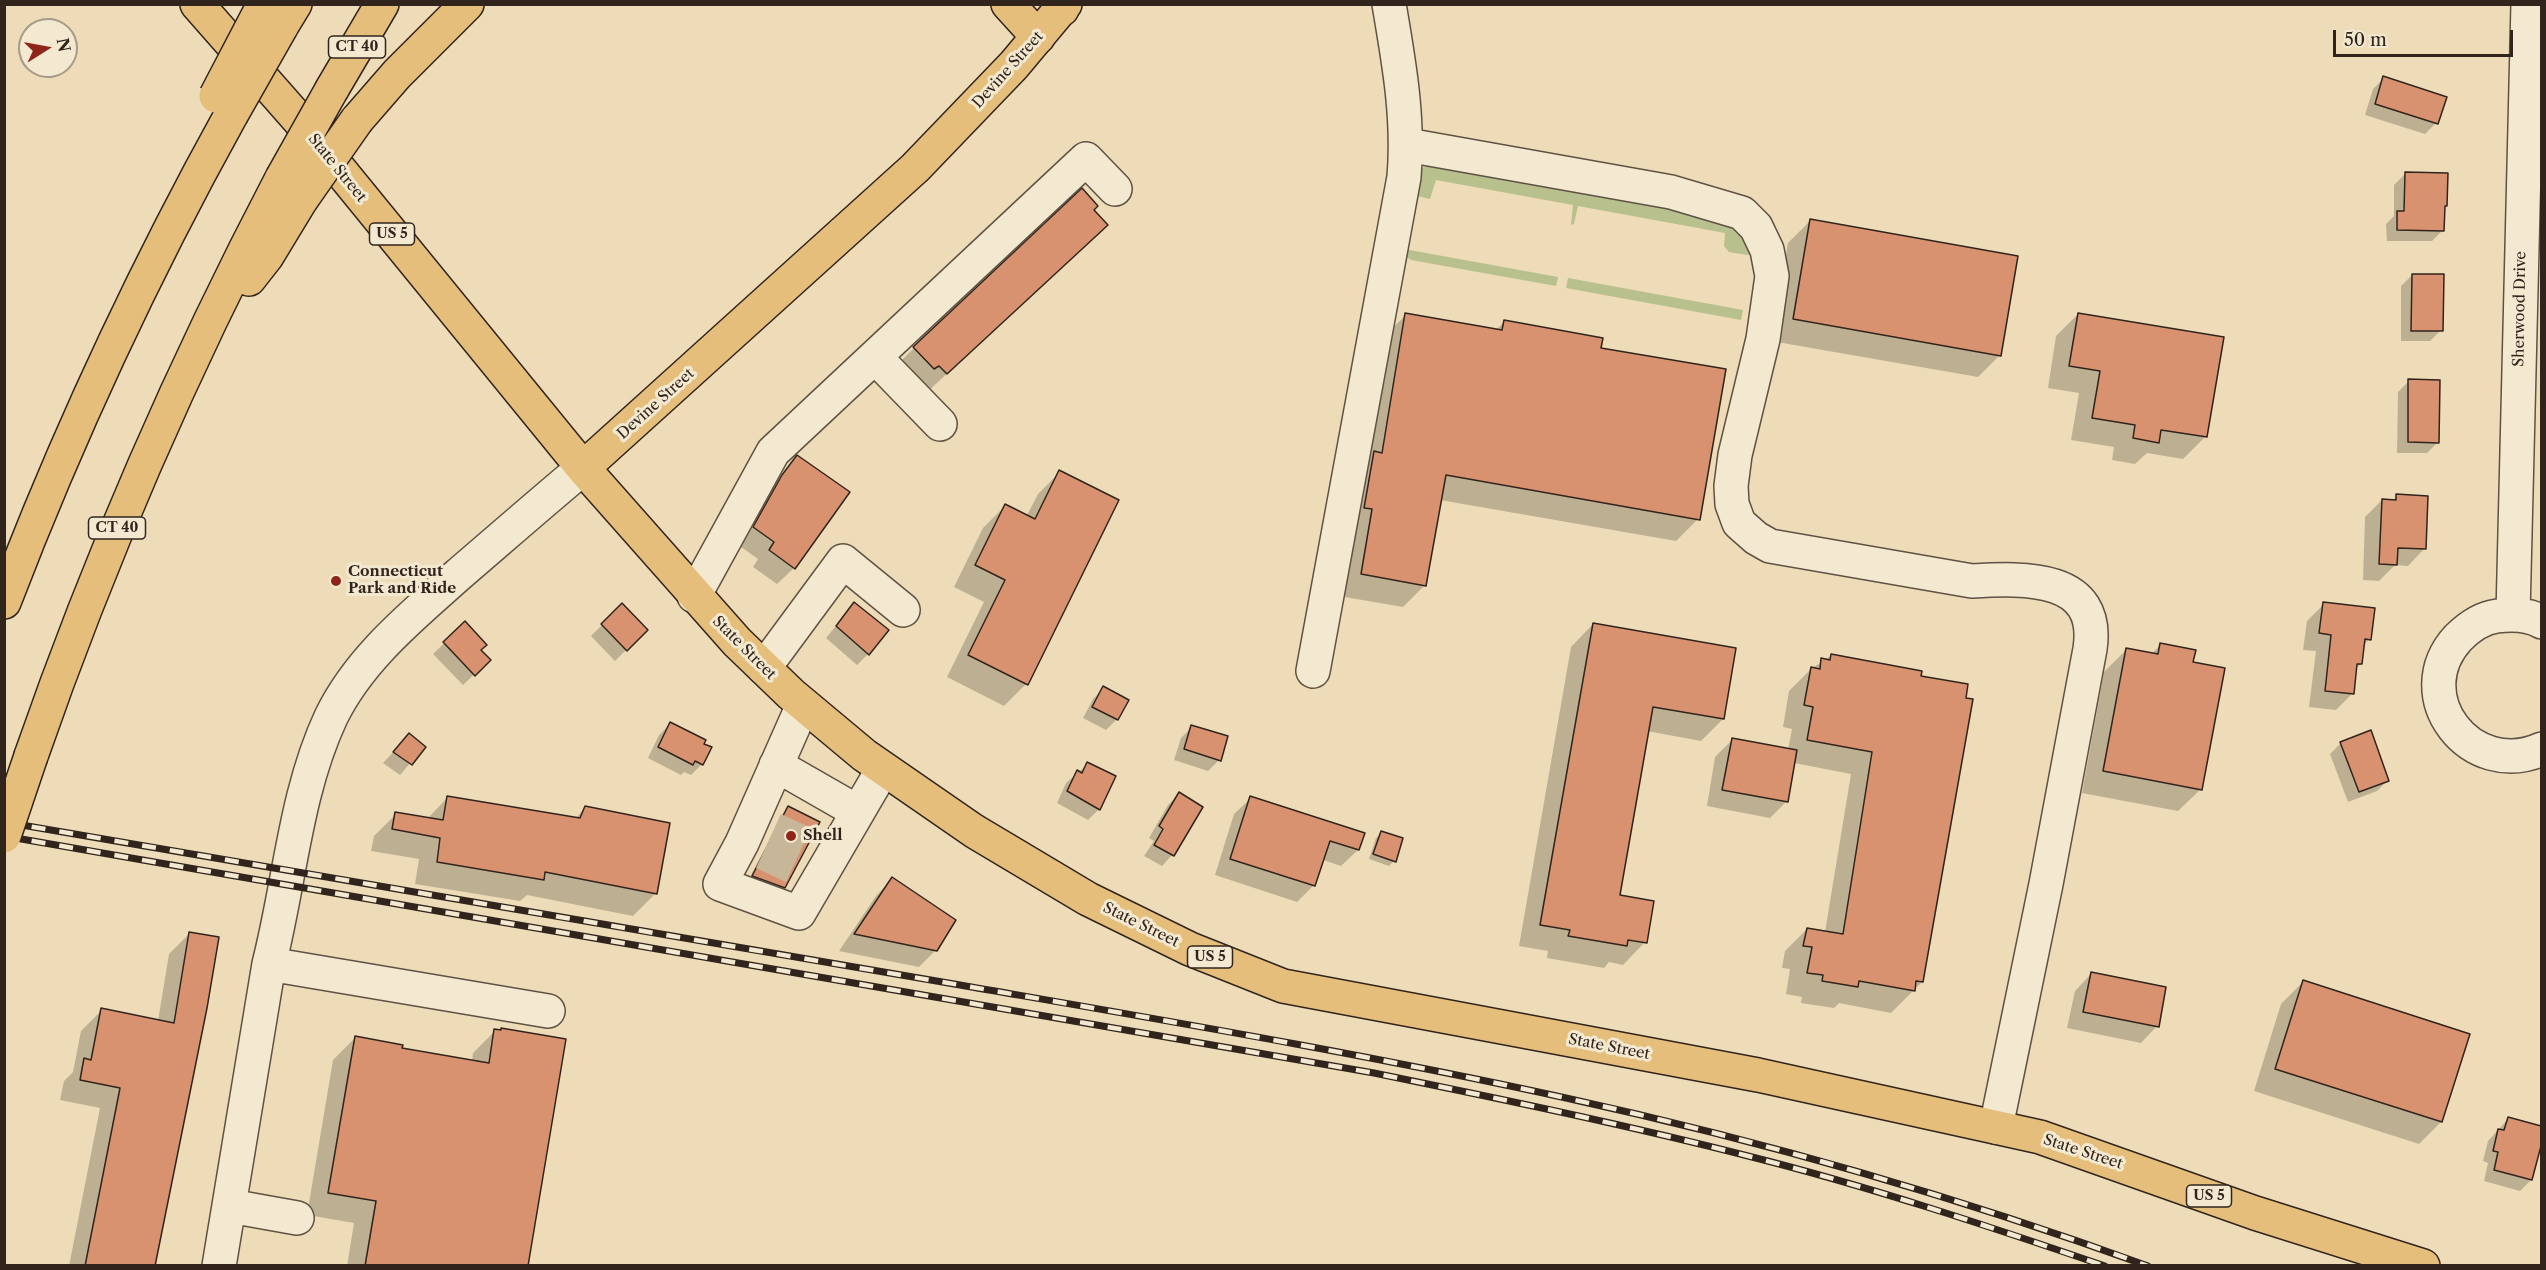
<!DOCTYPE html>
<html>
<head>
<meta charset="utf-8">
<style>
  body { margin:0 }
  #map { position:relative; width:2546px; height:1270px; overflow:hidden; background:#eddcb7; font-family:"Libre Caslon Text",serif }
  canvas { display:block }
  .frame { position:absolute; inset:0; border:6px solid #30241d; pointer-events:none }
  .north { position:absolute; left:18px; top:18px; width:60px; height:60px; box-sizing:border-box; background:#f3e8d0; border:2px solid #a59a88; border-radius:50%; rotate:79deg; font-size:16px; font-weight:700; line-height:24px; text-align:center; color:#30241d }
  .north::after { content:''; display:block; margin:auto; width:21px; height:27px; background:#8f2418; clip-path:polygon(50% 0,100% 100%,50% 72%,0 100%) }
  .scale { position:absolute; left:2333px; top:30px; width:180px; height:27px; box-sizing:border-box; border:3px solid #30241d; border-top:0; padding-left:8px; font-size:18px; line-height:21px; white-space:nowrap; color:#30241d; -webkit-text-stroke:4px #f3e8d0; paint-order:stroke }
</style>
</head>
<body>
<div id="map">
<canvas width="2546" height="1270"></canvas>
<div class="frame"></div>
<div class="north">N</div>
<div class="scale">50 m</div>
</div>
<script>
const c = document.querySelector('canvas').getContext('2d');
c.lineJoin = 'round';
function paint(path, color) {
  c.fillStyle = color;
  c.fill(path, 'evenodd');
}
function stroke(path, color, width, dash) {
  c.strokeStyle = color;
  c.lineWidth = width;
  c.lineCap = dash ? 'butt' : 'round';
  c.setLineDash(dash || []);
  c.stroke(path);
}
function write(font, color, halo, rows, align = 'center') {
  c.font = font + ' "Libre Caslon Text",serif';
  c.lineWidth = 6;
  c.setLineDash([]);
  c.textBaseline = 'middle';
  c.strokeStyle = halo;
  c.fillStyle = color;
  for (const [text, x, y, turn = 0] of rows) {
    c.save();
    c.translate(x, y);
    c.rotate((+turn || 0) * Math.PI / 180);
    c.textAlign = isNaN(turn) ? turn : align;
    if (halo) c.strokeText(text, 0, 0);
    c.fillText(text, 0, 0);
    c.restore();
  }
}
const green = new Path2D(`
  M 1430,165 L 1683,211 L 1738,228 L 1752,253 L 1747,255 L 1729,252 L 1724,246 L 1725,233 L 1578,206 L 1574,224 L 1571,225 L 1573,205 L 1436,180 L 1430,199 L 1417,196 L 1422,168 Z
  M 1404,249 L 1558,277 L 1556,286 L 1411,260 L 1405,256 Z
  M 1568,278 L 1743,310 L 1741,320 L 1566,288 Z`);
const shadow = new Path2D(`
  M 2384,78 L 2436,123 L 2425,134 L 2365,115 L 2373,89 Z
  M 2405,174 L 2446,205 L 2443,208 L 2443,230 L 2432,241 L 2387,241 L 2386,224 L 2394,216 L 2394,185 Z
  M 1092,210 L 1084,247 L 924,395 L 892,370 L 914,348 Z
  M 1810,221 L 2000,355 L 1978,377 L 1771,341 L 1788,243 Z
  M 2412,275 L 2441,330 L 2430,341 L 2401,341 L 2401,286 Z
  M 2078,314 L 2205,437 L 2183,459 L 2147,453 L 2135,464 L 2112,460 L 2114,447 L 2071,440 L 2079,393 L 2048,388 L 2056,336 Z
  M 1406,315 L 1495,331 L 1504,322 L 1600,349 L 1698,519 L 1676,541 L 1440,500 L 1425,585 L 1403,607 L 1339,596 L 1383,337 Z
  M 2409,381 L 2438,442 L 2427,453 L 2397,453 L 2398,392 Z
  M 798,457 L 794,568 L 777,584 L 753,567 L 758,559 L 737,544 L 766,493 Z
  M 1060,472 L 1117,501 L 1026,684 L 1004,706 L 947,677 L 984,602 L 954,587 L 983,528 L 1005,506 L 1026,517 L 1038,494 Z
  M 2397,496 L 2424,549 L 2408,566 L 2395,565 L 2379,581 L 2363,580 L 2365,517 L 2382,500 L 2392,501 Z
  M 854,604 L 868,654 L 857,665 L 826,638 Z
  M 2324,604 L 2370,639 L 2362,646 L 2361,664 L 2355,669 L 2352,694 L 2336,710 L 2309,707 L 2316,651 L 2303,650 L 2307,621 Z
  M 622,605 L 646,630 L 615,661 L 591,636 Z
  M 465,623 L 479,651 L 489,660 L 463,685 L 433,654 Z
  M 1593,624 L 1723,719 L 1701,741 L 1647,731 L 1619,896 L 1645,942 L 1623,965 L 1609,962 L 1604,968 L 1547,958 L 1548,951 L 1519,946 L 1571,647 Z
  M 2161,645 L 2192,663 L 2201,789 L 2178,811 L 2082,793 L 2104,672 L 2126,650 L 2151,654 Z
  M 1832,655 L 1920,672 L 1922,982 L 1891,1013 L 1839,1003 L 1834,1008 L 1801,1003 L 1802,997 L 1786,994 L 1790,969 L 1782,968 L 1785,951 L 1807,929 L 1825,932 L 1851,774 L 1794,763 L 1787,801 L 1770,818 L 1707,806 L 1715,757 L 1732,740 L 1788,750 L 1792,729 L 1783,727 L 1789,691 L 1811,669 Z
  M 1104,688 L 1117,719 L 1106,730 L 1083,718 L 1093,699 Z
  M 670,724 L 702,764 L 691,775 L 684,772 L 681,775 L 648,758 L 659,735 Z
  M 1192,727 L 1219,760 L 1208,771 L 1174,760 L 1181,738 Z
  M 409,735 L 424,747 L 400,775 L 383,763 Z
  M 2341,743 L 2388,780 L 2377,791 L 2348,802 L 2330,754 Z
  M 1088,764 L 1099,809 L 1088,820 L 1057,803 L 1066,783 Z
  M 1179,794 L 1201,808 L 1172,855 L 1162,866 L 1144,856 L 1154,841 L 1149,838 L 1168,805 Z
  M 448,797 L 575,819 L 585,808 L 655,894 L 633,916 L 527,895 L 520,901 L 415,884 L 419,859 L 371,851 L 374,836 L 396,814 L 427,819 Z
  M 1251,798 L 1358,850 L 1341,866 L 1323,860 L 1314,885 L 1297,902 L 1215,875 L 1234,814 Z
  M 789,807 L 783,887 L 778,892 L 748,881 L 784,812 Z
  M 1381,833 L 1394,861 L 1389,866 L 1369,859 L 1376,838 Z
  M 892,879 L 936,950 L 919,967 L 839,951 L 876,896 Z
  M 190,933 L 154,1266 L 69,1266 L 100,1108 L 60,1100 L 64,1081 L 73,1072 L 81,1031 L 102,1010 L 158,1021 L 169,954 Z
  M 2091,974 L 2157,1026 L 2141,1043 L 2067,1028 L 2075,991 Z
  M 2303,982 L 2468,1035 L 2441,1122 L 2419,1144 L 2254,1091 L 2281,1004 Z
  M 502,1029 L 526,1266 L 347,1266 L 354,1223 L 307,1215 L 333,1060 L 355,1038 L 400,1049 L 472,1061 L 473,1053 L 495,1031 Z
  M 2508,1119 L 2542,1128 L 2542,1140 L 2531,1180 L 2520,1191 L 2484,1181 L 2488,1163 L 2483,1161 L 2488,1141 Z`);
const building = new Path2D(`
  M 2383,76 L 2447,97 L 2438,124 L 2375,104 Z
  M 2405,172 L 2448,173 L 2447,206 L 2445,206 L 2444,231 L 2397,230 L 2397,211 L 2404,211 Z
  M 1082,188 L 1098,206 L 1094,210 L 1108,225 L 947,374 L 939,366 L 934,369 L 913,347 Z
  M 1810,219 L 2018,256 L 2001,356 L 1793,319 Z
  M 2412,274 L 2444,274 L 2443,331 L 2411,331 Z
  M 1405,313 L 1502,330 L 1504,320 L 1603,338 L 1601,348 L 1726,369 L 1700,520 L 1446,475 L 1426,586 L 1361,574 L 1372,509 L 1364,508 L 1374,451 L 1382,453 Z
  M 2078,313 L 2224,337 L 2207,437 L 2161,430 L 2159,443 L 2133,438 L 2135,425 L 2092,418 L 2100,371 L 2069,366 Z
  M 2408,379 L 2440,380 L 2439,443 L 2408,442 Z
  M 797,455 L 850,492 L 795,569 L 769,550 L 774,542 L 753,527 L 782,475 Z
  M 1059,470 L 1119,500 L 1028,685 L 968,655 L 1005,580 L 975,565 L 1005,504 L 1035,519 Z
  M 2396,494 L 2428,496 L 2426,549 L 2398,548 L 2397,565 L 2379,564 L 2382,499 L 2396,500 Z
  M 854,602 L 889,630 L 869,655 L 836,626 Z
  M 2323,602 L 2375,608 L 2371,640 L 2365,639 L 2362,664 L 2357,664 L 2354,694 L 2325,691 L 2331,635 L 2319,633 Z
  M 622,603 L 648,630 L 627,651 L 601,624 Z
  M 465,621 L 487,645 L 481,650 L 491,660 L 475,676 L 443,642 Z
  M 1593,623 L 1736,648 L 1724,719 L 1653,707 L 1620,895 L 1654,901 L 1647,943 L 1628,940 L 1627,946 L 1568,936 L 1570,930 L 1540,925 Z
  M 2160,643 L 2196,650 L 2193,662 L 2225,668 L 2202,790 L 2103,771 L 2126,648 L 2158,654 Z
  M 1831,654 L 1922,671 L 1921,676 L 1968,684 L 1966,698 L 1973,699 L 1923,982 L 1916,981 L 1915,991 L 1859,981 L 1858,987 L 1822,981 L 1823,975 L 1807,973 L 1812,947 L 1803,946 L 1807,928 L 1843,934 L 1872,752 L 1807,740 L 1813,707 L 1804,705 L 1811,667 L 1820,669 L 1821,658 L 1830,660 Z
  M 1103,686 L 1129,700 L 1118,720 L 1092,707 Z
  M 670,722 L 706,740 L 704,744 L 712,747 L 703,765 L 695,761 L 693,765 L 658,747 Z
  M 1191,725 L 1228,736 L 1221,761 L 1184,749 Z
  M 2371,730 L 2389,781 L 2359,792 L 2340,742 Z
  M 409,733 L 426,747 L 412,765 L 393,752 Z
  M 1732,738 L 1797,750 L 1788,802 L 1722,790 Z
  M 1087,762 L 1116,776 L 1100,810 L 1067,791 L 1077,770 L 1082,773 Z
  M 1179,792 L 1203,807 L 1174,856 L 1154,845 L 1163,829 L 1159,826 Z
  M 447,796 L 580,818 L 585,806 L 670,823 L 657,894 L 545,872 L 544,880 L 437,862 L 440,838 L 392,829 L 395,812 L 443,820 Z
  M 1250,796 L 1365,833 L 1359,850 L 1330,841 L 1315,886 L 1230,859 Z
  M 788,806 L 820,822 L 785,888 L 752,876 Z
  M 1381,831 L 1403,838 L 1396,862 L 1373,854 Z
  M 892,877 L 956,920 L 937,951 L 854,934 Z
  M 189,932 L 219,937 L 207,1008 L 155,1266 L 85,1266 L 120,1088 L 80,1080 L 84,1058 L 91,1060 L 101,1008 L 174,1023 Z
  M 2091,972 L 2166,987 L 2159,1027 L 2083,1012 Z
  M 2303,980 L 2470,1034 L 2442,1122 L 2275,1069 Z
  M 501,1028 L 566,1039 L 528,1266 L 365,1266 L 376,1201 L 328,1193 L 355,1036 L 403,1045 L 402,1048 L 489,1063 L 494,1029 L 501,1030 Z
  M 2508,1117 L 2541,1126 L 2541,1146 L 2532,1180 L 2494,1170 L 2498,1152 L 2493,1151 L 2498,1129 L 2504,1130 Z`);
const minorTunnel = new Path2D(`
  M 774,829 L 807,844
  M 763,853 L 795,868`);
const minor = new Path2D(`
  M 1407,145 L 1671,192 L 1742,213 L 1756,227 L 1767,250 L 1772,276 L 1763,339 L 1735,455 L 1731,486 L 1732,504 L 1739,523 L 1756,538 L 1770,546 L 1972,581 C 2025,578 2101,575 2090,649 L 2046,884 L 1996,1127
  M 875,357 L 940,424
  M 694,596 L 773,452 L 1086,159 L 1115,189
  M 2513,614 L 2528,4
  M 2542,622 C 2528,614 2513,614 2497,616 C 2482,618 2469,627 2458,638 C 2405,696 2471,781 2542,749
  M 764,668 L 843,561 L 903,610
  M 1313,671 L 1404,177 C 1409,118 1399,63 1389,4
  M 803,705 L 742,843 L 720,884 L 799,913 L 883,769
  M 776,765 L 858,812
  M 269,964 L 548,1011
  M 230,1206 L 297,1218
  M 219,1266 L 269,964 C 290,882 295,794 331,717 C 359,659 411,617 458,575 C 500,539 541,503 583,468`);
const major = new Path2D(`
  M 197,4 L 299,120 L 583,468 L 737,642 L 791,694 L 864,755 L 974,831 L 1088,899 L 1190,949 L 1283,986 L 1758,1075 L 2040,1137 L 2255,1213 L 2423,1266
  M 583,468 L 915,168 L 1014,65 L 1065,4`);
const highway = new Path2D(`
  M 1008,4 L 1038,37
  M 1058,4 L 1062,9
  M 281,27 L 295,4
  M 332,89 L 382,4
  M 357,120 L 397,74 L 467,4
  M 249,279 L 267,256 L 301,200
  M 4,602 C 68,435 144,272 231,115
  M 31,756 C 100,557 184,365 282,178`);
const rail = new Path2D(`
  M 4,822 C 323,876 641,931 960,985 C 1162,1020 1365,1054 1566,1098 C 1763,1141 1958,1197 2148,1266
  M 4,836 L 1374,1073 C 1501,1099 1627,1125 1752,1157 C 1871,1187 1988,1226 2105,1266`);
const highwayBridge = new Path2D(`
  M 216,96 L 263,6
  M 231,115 L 281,27
  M 282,178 L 332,89
  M 301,200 L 357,120
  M 4,836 L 31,756`);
const markers = [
  [336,581,6,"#8f2418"],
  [791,836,6,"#8f2418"]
];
const shields = [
  [357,47,57],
  [392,234,45],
  [117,528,57],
  [1210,957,45],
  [2209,1196,45]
];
const shieldNames = [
  ["CT 40",357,47],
  ["US 5",392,234],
  ["CT 40",117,528],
  ["US 5",1210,957],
  ["US 5",2209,1196]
];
const streetNames = [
  ["Devine Street",1008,70,-48],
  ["State Street",337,168,51],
  ["Sherwood Drive",2520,309,-89],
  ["Devine Street",656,404,-42],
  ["State Street",744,648,45],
  ["State Street",1141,925,26],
  ["State Street",1609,1047,11],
  ["State Street",2083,1152,18]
];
const poiNames = [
  ["Connecticut",348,572],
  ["Park and Ride",348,589],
  ["Shell",803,836]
];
paint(green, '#b8c08e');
paint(shadow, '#0003');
paint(building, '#d99270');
stroke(building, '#30241d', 1.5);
stroke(minorTunnel, '#c7b798', 33, [33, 16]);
stroke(minor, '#5f5244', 36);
stroke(major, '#30241d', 36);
stroke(highway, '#30241d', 36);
stroke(minor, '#f3e8d0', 33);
stroke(major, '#e6be7c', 33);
stroke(highway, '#e6be7c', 33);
stroke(rail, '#30241d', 7);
stroke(rail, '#f3e8d0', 4.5, [14]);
stroke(highwayBridge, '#30241d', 36, []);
stroke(highwayBridge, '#e6be7c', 33);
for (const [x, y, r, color] of markers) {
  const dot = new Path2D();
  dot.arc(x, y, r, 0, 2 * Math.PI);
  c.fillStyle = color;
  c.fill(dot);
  stroke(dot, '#f3e8d0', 2);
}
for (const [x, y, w] of shields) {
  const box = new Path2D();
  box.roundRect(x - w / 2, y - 11, w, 22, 4.5);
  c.fillStyle = '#f3e8d0';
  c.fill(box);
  stroke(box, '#30241d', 1.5);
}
write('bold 14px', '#30241d', null, shieldNames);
write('15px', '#30241d', '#f3e8d0', streetNames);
write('bold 15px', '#30241d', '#f3e8d0', poiNames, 'left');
</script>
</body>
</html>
